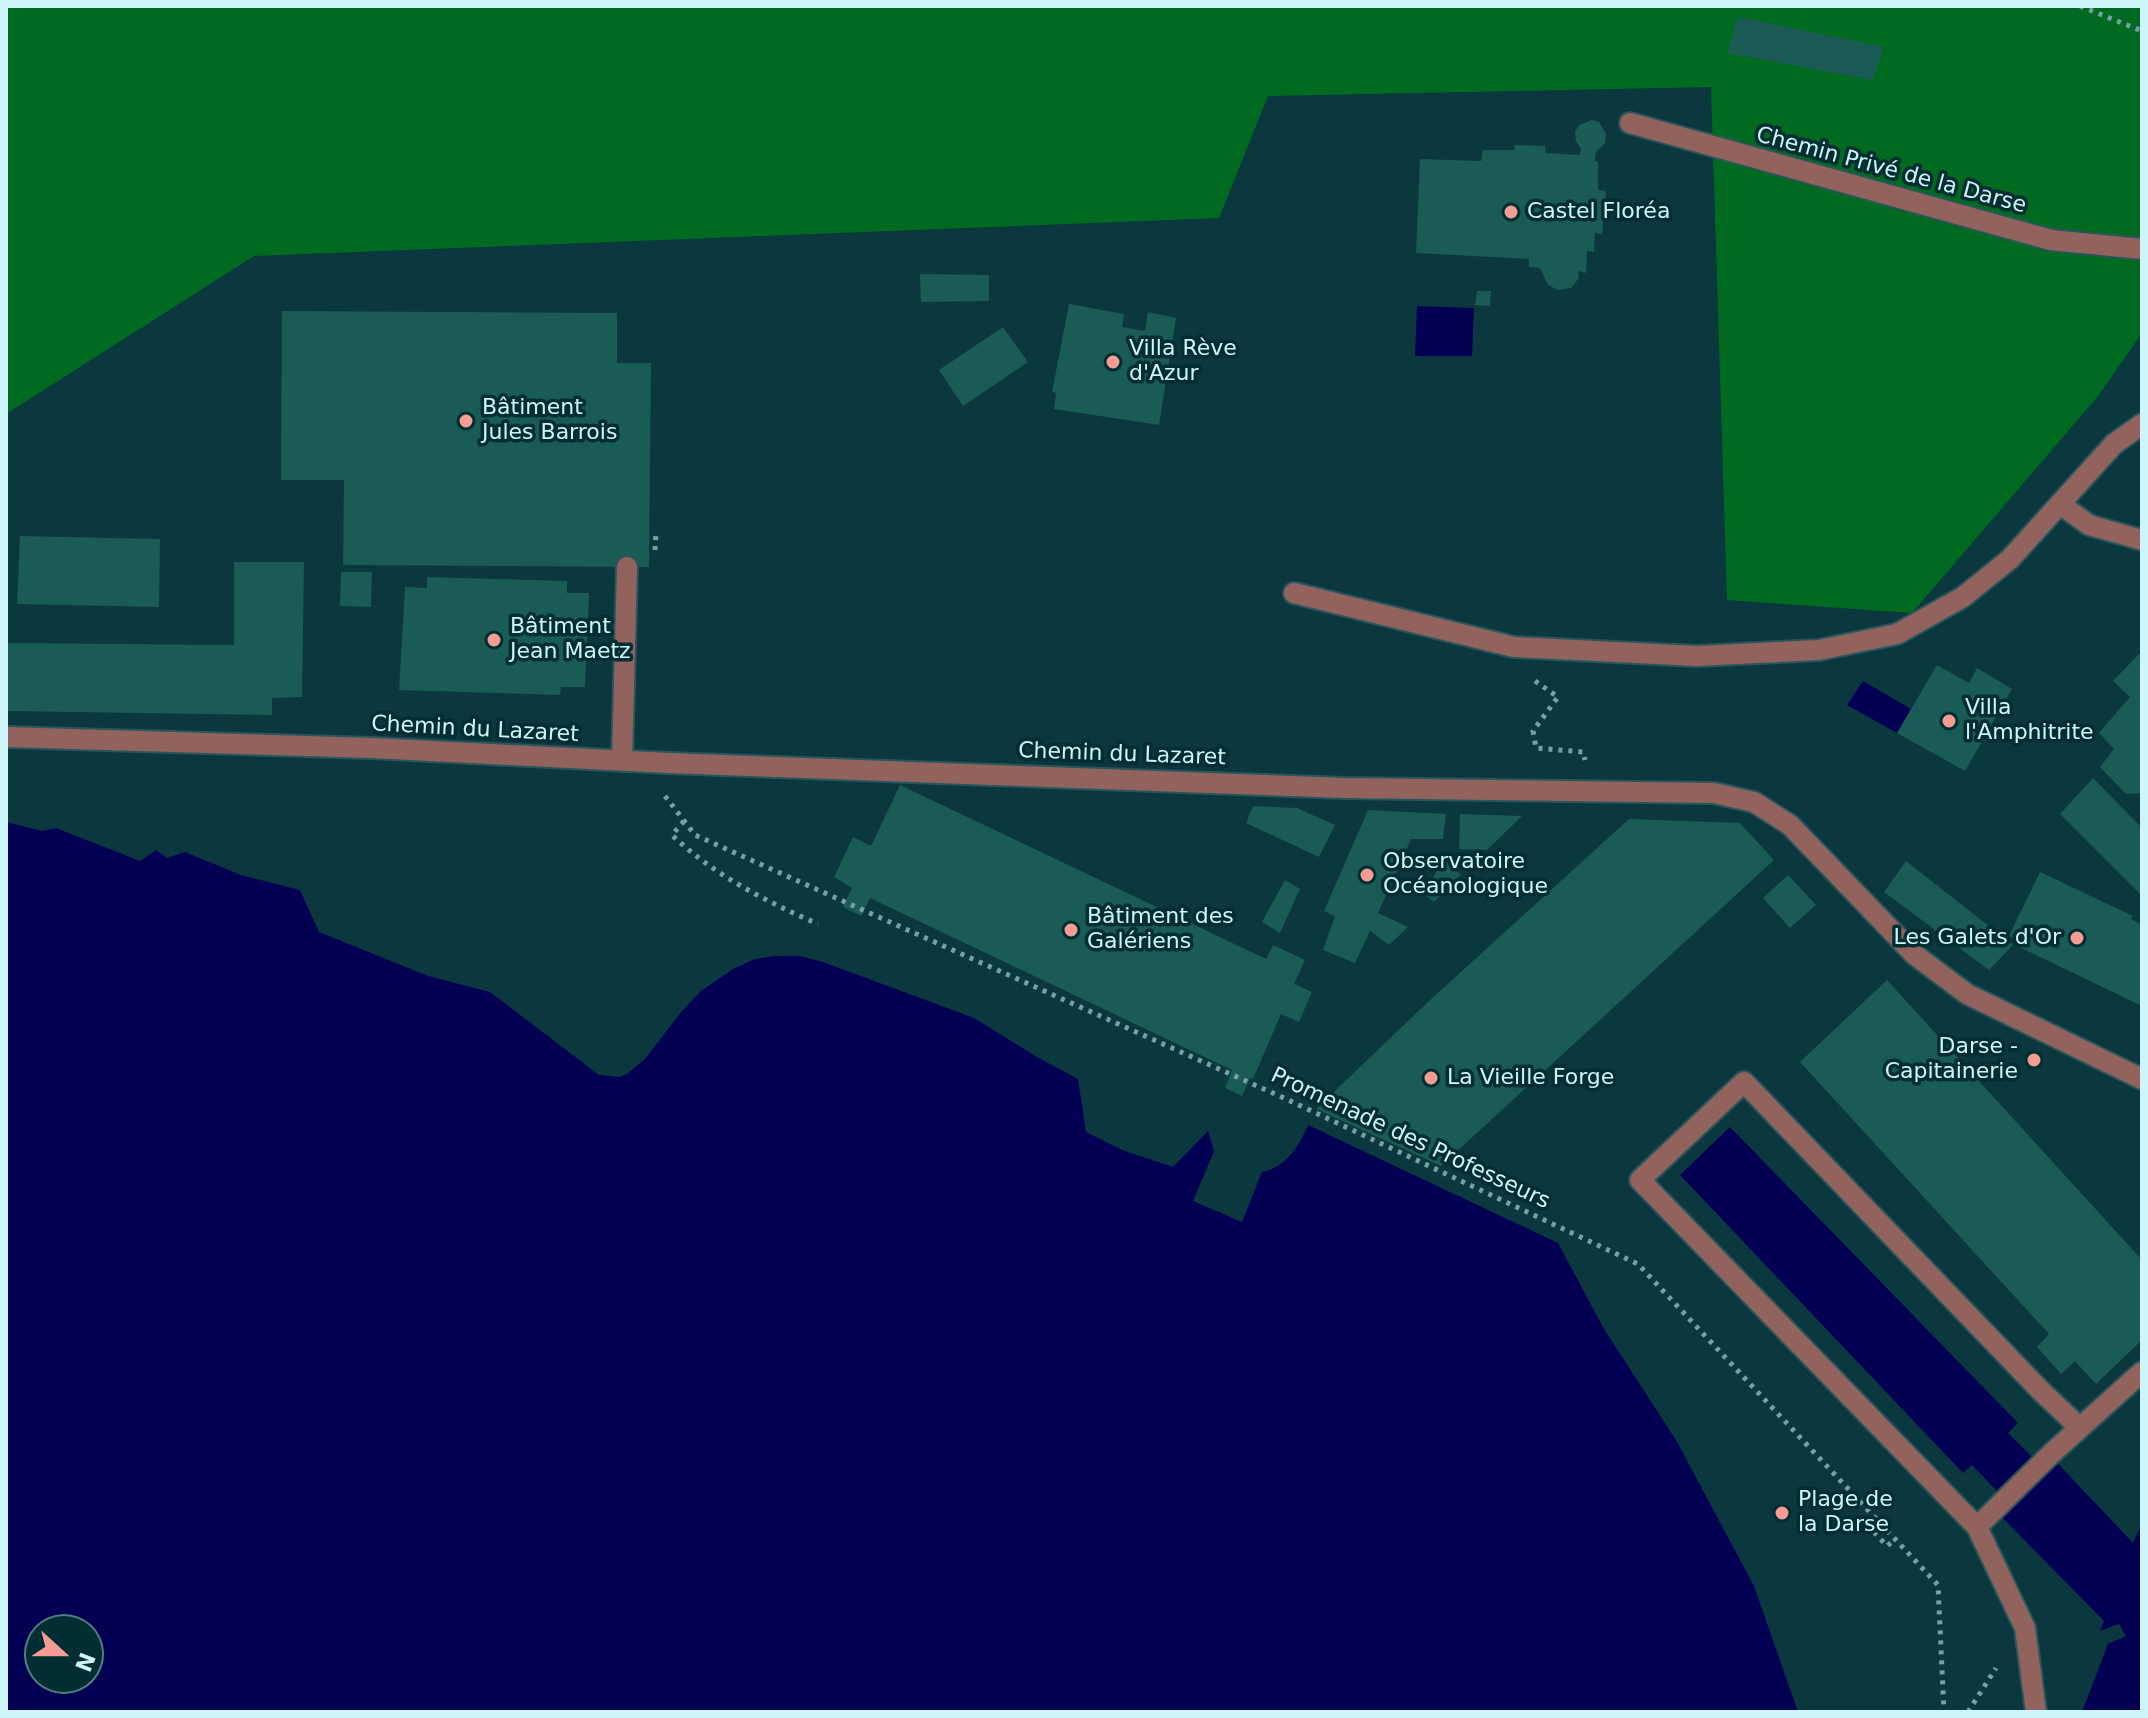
<!DOCTYPE html>
<html>
<head>
<meta charset="utf-8">
<style>
  body { margin:0 }
  #map { position:relative; width:2148px; height:1718px; overflow:hidden; background:#0a383e; font-family:"DejaVu Sans",sans-serif }
  canvas { display:block }
  .frame { position:absolute; inset:0; border:8px solid #cef5fa; pointer-events:none }
  .north { position:absolute; left:24px; top:1614px; width:80px; height:80px; box-sizing:border-box; background:#002e33; border:2px solid #527e83; border-radius:50%; rotate:111deg; font-size:22px; font-weight:700; line-height:32px; text-align:center; color:#cef5fa }
  .north::after { content:''; display:block; margin:auto; width:28px; height:36px; background:#f59c93; clip-path:polygon(50% 0,100% 100%,50% 72%,0 100%) }
</style>
</head>
<body>
<div id="map">
<canvas width="2148" height="1718"></canvas>
<div class="frame"></div>
<div class="north">N</div>
</div>
<script>
const c = document.querySelector('canvas').getContext('2d');
c.lineJoin = 'round';
function paint(path, color) {
  c.fillStyle = color;
  c.fill(path, 'evenodd');
}
function stroke(path, color, width, dash) {
  c.strokeStyle = color;
  c.lineWidth = width;
  c.lineCap = dash ? 'butt' : 'round';
  c.setLineDash(dash || []);
  c.stroke(path);
}
function write(font, color, halo, rows, align = 'center') {
  c.font = font + ' "DejaVu Sans",sans-serif';
  c.lineWidth = 7;
  c.setLineDash([]);
  c.textBaseline = 'middle';
  c.strokeStyle = halo;
  c.fillStyle = color;
  for (const [text, x, y, turn = 0] of rows) {
    c.save();
    c.translate(x, y);
    c.rotate((+turn || 0) * Math.PI / 180);
    c.textAlign = isNaN(turn) ? turn : align;
    if (halo) c.strokeText(text, 0, 0);
    c.fillText(text, 0, 0);
    c.restore();
  }
}
const forest = new Path2D(`
  M 12,6 L 2142,6 L 2142,333 L 2098,396 L 1912,613 L 1727,600 L 1711,87 L 1268,96 L 1219,218 L 254,256 L 6,414 L 6,11 Z`);
const water = new Path2D(`
  M 1417,306 L 1474,308 L 1472,356 L 1415,356 Z
  M 1863,681 L 1911,709 L 1897,733 L 1847,705 Z
  M 6,822 L 42,831 L 56,828 L 140,861 L 156,850 L 167,858 L 185,852 L 241,875 L 300,890 L 319,932 L 428,976 L 490,992 L 599,1075 L 620,1077 L 627,1074 L 645,1059 L 682,1011 L 701,991 L 733,969 L 755,959 L 775,956 L 800,956 L 823,962 L 974,1018 L 1037,1057 L 1078,1079 L 1086,1132 L 1122,1150 L 1173,1167 L 1208,1131 L 1214,1151 L 1193,1201 L 1242,1222 L 1262,1172 C 1287,1167 1299,1146 1308,1125 L 1558,1243 L 1604,1329 L 1676,1440 L 1754,1586 L 1798,1712 L 6,1712 ZM 40,1630 L 88,1630 L 88,1678 L 40,1678 Z
  M 1730,1127 L 2018,1423 L 2008,1433 L 2034,1459 L 2044,1449 L 2133,1543 L 2142,1523 L 2142,1712 L 2082,1712 L 2108,1644 L 2126,1636 L 2119,1624 L 2100,1631 L 2104,1621 L 1987,1502 L 1997,1491 L 1972,1465 L 1963,1473 L 1680,1175 Z`);
const building = new Path2D(`
  M 1738,17 L 1884,47 L 1873,80 L 1727,53 Z
  M 1592,120 L 1599,122 L 1606,134 L 1605,143 L 1596,152 L 1595,161 L 1598,162 L 1598,190 L 1606,191 L 1602,234 L 1595,233 L 1594,252 L 1587,251 L 1586,273 L 1578,271 L 1579,278 L 1571,288 L 1558,290 L 1548,285 L 1540,268 L 1529,267 L 1529,259 L 1416,253 L 1420,159 L 1481,161 L 1483,150 L 1515,150 L 1514,145 L 1545,146 L 1546,153 L 1580,155 L 1581,149 L 1576,141 L 1575,132 L 1579,125 Z
  M 920,274 L 989,275 L 989,301 L 921,302 Z
  M 1477,291 L 1491,291 L 1490,306 L 1475,305 Z
  M 1069,304 L 1124,314 L 1122,327 L 1145,331 L 1148,312 L 1176,318 L 1159,425 L 1054,409 L 1056,393 L 1052,392 Z
  M 282,311 L 617,313 L 617,363 L 651,363 L 649,567 L 343,565 L 344,480 L 281,480 Z
  M 1003,327 L 1028,362 L 963,406 L 939,370 Z
  M 20,536 L 160,539 L 159,607 L 17,604 Z
  M 234,562 L 304,562 L 302,697 L 272,698 L 272,715 L 6,711 L 6,643 L 234,645 Z
  M 341,572 L 372,572 L 371,607 L 340,606 Z
  M 427,577 L 567,581 L 567,593 L 589,593 L 585,687 L 561,687 L 560,695 L 399,690 L 405,587 L 427,588 Z
  M 2139,654 L 2142,656 L 2142,793 L 2126,794 L 2100,767 L 2114,749 L 2099,733 L 2130,697 L 2113,681 Z
  M 1937,665 L 1969,683 L 1977,668 L 2012,689 L 1965,771 L 1897,733 Z
  M 2093,778 L 2142,828 L 2142,896 L 2060,814 Z
  M 900,785 L 1266,959 L 1273,945 L 1305,960 L 1294,984 L 1312,992 L 1299,1022 L 1281,1014 L 1253,1079 L 1250,1078 L 1242,1096 L 1225,1088 L 1232,1070 L 870,898 L 861,916 L 843,907 L 852,888 L 834,877 L 853,837 L 871,846 Z
  M 1253,806 L 1297,808 L 1335,825 L 1319,857 L 1246,823 Z
  M 1368,810 L 1446,814 L 1443,839 L 1411,839 L 1378,913 L 1408,927 L 1389,945 L 1370,931 L 1355,963 L 1323,950 L 1335,916 L 1324,911 Z
  M 1460,814 L 1522,816 L 1487,850 L 1459,849 Z
  M 1629,819 L 1740,823 L 1774,860 L 1441,1166 L 1316,1109 L 1429,1001 Z
  M 1444,859 L 1461,875 L 1434,902 L 1424,893 Z
  M 1906,861 L 2013,945 L 1989,970 L 1884,892 Z
  M 2040,872 L 2133,916 L 2131,919 L 2142,925 L 2142,1006 L 2015,945 L 2017,940 L 2009,936 Z
  M 1788,875 L 1816,905 L 1790,928 L 1763,898 Z
  M 1285,880 L 1300,889 L 1280,933 L 1262,922 Z
  M 1887,980 L 2142,1260 L 2142,1340 L 2096,1384 L 2075,1361 L 2061,1374 L 2037,1347 L 2049,1334 L 1800,1062 Z`);
const path = new Path2D(`
  M 2080,6 L 2142,31
  M 655,550 L 656,531
  M 1535,681 L 1558,697 L 1533,731 L 1536,748 L 1583,752 L 1585,760
  M 665,796 L 695,835 L 1284,1098 L 1638,1264 L 1938,1585 L 1944,1712
  M 684,821 L 672,835 C 714,875 765,901 818,924
  M 1874,1532 L 1887,1546 L 1895,1539
  M 1968,1712 L 1996,1668`);
const service = new Path2D(`
  M 1630,123 L 2051,240 L 2142,249
  M 2060,504 L 2089,525 L 2142,540
  M 1294,593 L 1514,647 L 1697,656 L 1819,650 L 1897,634 L 1963,597 L 2010,559 L 2114,444 L 2142,424
  M 6,737 L 372,748 L 669,763
  M 622,761 L 627,567
  M 1977,1527 L 2052,1453 L 2142,1372
  M 2036,1712 L 2025,1628 L 1977,1527 L 1640,1180 L 1744,1082 L 2041,1391 L 2080,1428`);
const minor = new Path2D(`
  M 669,763 L 1345,788 L 1714,793 L 1754,802 L 1790,825 L 1915,955 L 1967,994 L 2142,1079`);
const markers = [
  [1511,212,8,"#f59c93"],
  [1113,362,8,"#f59c93"],
  [466,421,8,"#f59c93"],
  [494,640,8,"#f59c93"],
  [1949,721,8,"#f59c93"],
  [1367,875,8,"#f59c93"],
  [1071,930,8,"#f59c93"],
  [2077,938,8,"#f59c93"],
  [2034,1060,8,"#f59c93"],
  [1431,1078,8,"#f59c93"],
  [1782,1513,8,"#f59c93"]
];
const streetNames = [
  ["Chemin Privé de la Darse",1891,171,15],
  ["Chemin du Lazaret",475,730,3],
  ["Chemin du Lazaret",1122,755,2],
  ["Promenade des Professeurs",1410,1139,25]
];
const poiNames = [
  ["Castel Floréa",1527,212],
  ["Villa Rève",1129,349],
  ["d'Azur",1129,374],
  ["Bâtiment",482,408],
  ["Jules Barrois",482,433],
  ["Bâtiment",510,627],
  ["Jean Maetz",510,652],
  ["Villa",1965,708],
  ["l'Amphitrite",1965,733],
  ["Observatoire",1383,862],
  ["Océanologique",1383,887],
  ["Bâtiment des",1087,917],
  ["Galériens",1087,942],
  ["Les Galets d'Or",2061,938,"right"],
  ["Darse -",2018,1047,"right"],
  ["Capitainerie",2018,1072,"right"],
  ["La Vieille Forge",1447,1078],
  ["Plage de",1798,1500],
  ["la Darse",1798,1525]
];
paint(forest, '#006b20');
paint(water, '#030053');
paint(building, '#1a5b55');
stroke(service, '#29565c', 24);
stroke(minor, '#29565c', 24);
stroke(path, '#76a0a5', 5, [4, 6]);
stroke(service, '#92625d', 20);
stroke(minor, '#92625d', 20);
for (const [x, y, r, color] of markers) {
  const dot = new Path2D();
  dot.arc(x, y, r, 0, 2 * Math.PI);
  c.fillStyle = color;
  c.fill(dot);
  stroke(dot, '#002e33', 3);
}
write('22px', '#cef5fa', '#002e33', streetNames);
write('22px', '#cef5fa', '#002e33', poiNames, 'left');
</script>
</body>
</html>
